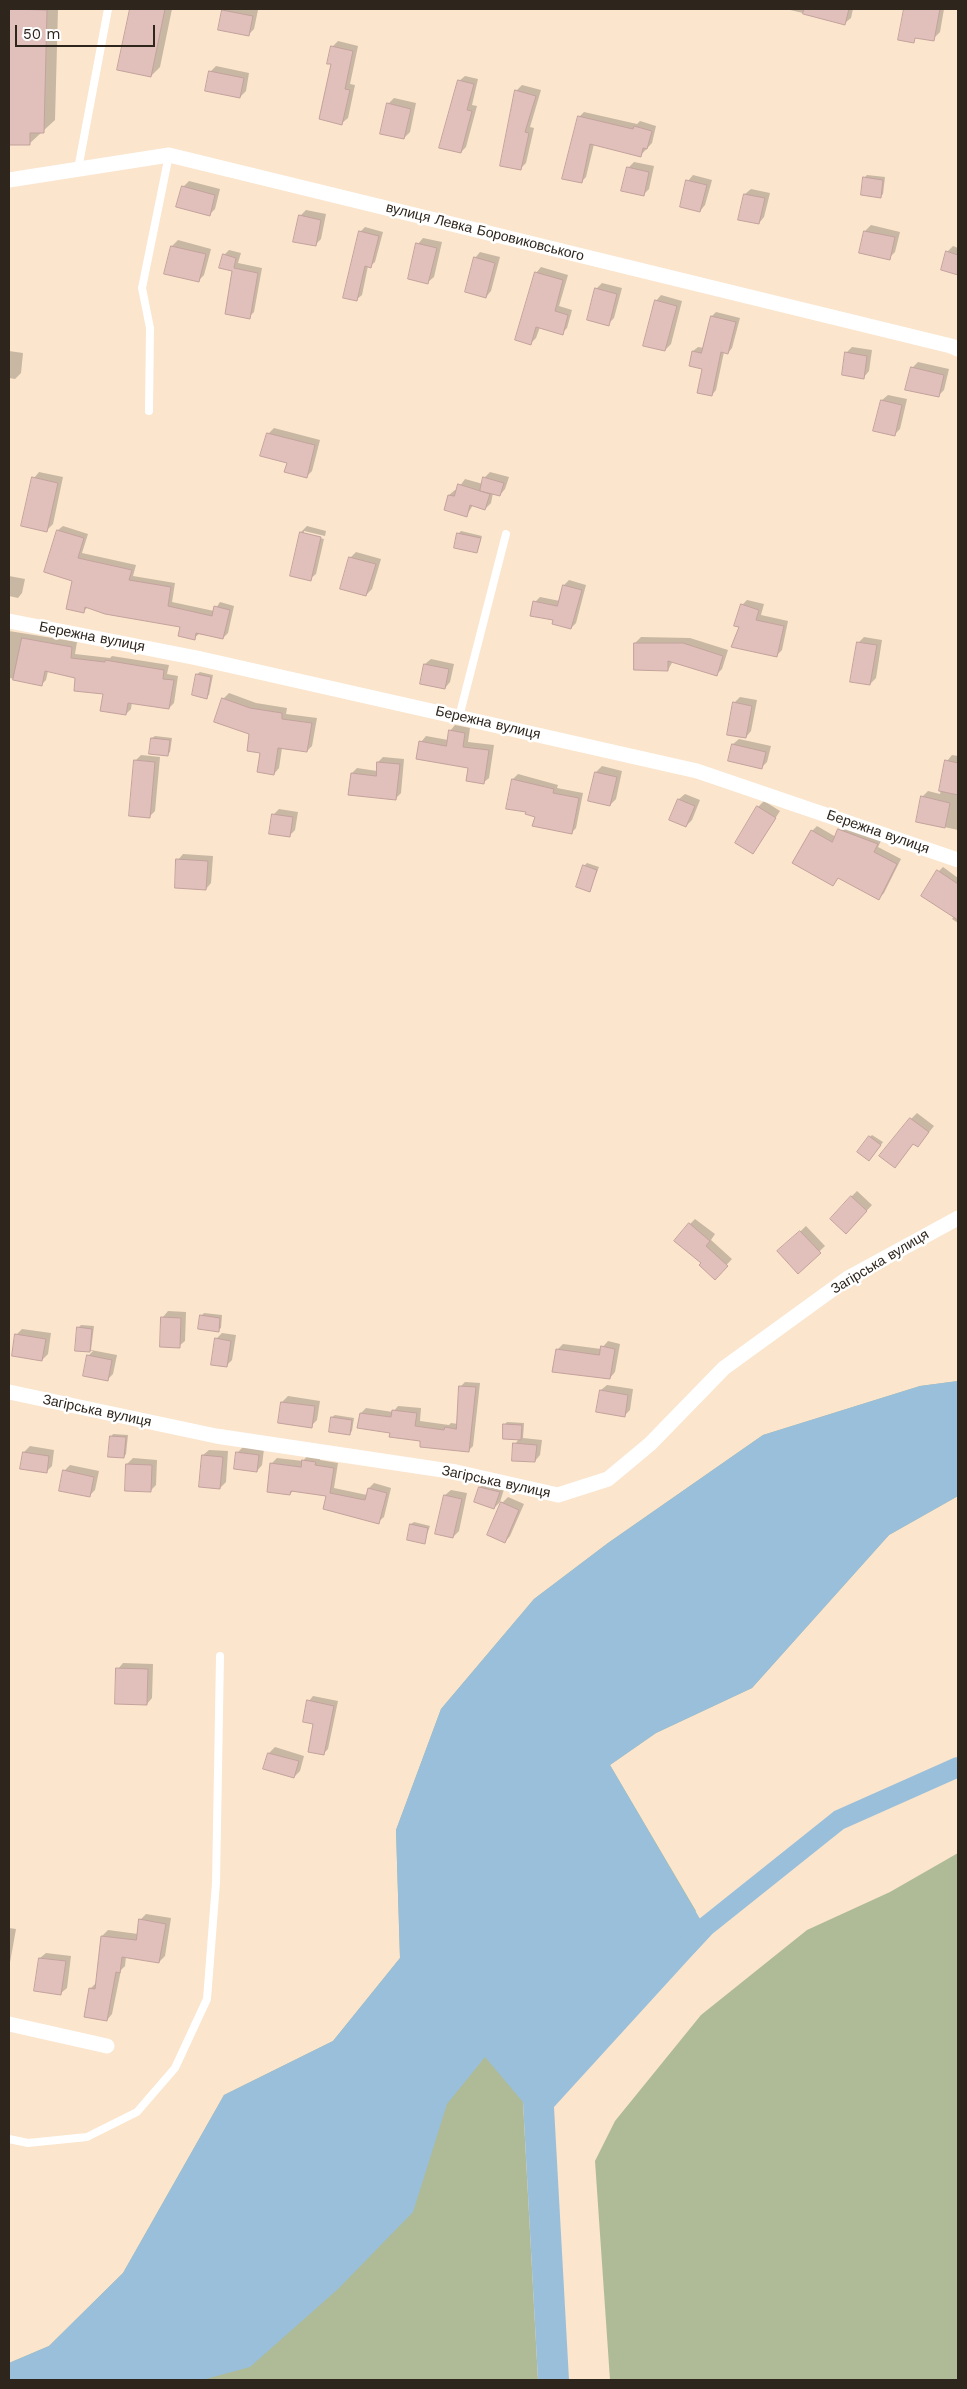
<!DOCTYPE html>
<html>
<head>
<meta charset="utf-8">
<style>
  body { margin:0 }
  #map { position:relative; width:967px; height:2389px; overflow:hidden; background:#fbe5cc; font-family:"Work Sans",sans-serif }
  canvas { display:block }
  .frame { position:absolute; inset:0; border:10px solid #2e261d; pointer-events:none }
  .scale { position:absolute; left:15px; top:25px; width:140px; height:22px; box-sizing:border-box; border:2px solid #2e261d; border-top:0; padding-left:6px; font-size:15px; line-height:18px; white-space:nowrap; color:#2e261d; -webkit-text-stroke:4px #fff; paint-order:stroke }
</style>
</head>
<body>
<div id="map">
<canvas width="967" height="2389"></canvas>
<div class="frame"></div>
<div class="scale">50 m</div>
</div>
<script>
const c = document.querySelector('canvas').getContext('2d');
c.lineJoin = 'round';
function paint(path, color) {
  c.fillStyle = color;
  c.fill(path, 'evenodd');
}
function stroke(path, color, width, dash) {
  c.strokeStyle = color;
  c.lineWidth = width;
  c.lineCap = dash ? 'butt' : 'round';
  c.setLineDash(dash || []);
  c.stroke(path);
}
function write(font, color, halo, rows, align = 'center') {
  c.font = font + ' "Work Sans",sans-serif';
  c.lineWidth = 5;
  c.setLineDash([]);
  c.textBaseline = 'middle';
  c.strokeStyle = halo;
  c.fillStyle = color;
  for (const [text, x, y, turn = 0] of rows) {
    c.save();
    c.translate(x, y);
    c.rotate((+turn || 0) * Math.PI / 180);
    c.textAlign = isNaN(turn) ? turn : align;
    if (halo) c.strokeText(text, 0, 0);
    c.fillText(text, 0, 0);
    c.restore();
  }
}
const green = new Path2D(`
  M 958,1381 L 958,1496 L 889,1535 L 752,1688 L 656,1733 L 610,1765 L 696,1911 L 523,2102 L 538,2380 L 9,2380 L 9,2363 L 49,2346 L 123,2273 L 224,2095 L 333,2041 L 400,1958 L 396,1830 L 441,1709 L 534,1599 L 608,1543 L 763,1435 L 920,1386 Z
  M 958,1853 L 958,2380 L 610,2380 L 595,2161 L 615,2121 L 701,2015 L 807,1930 L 890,1892 Z`);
const water = new Path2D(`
  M 958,1381 L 958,1496 L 889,1535 L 752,1688 L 656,1733 L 610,1765 L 710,1936 L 554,2107 L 569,2380 L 538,2380 L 523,2102 L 485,2057 L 447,2104 L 413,2212 L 338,2289 L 250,2367 L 202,2380 L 9,2380 L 9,2363 L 49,2346 L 123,2273 L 224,2095 L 333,2041 L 400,1958 L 396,1830 L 441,1709 L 534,1599 L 608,1543 L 763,1435 L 920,1386 Z`);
const shadow = new Path2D(`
  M 9,9 L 58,9 L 55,120 L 29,144 L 9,144 Z
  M 131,9 L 172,9 L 160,67 L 151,76 L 119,69 Z
  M 225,9 L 258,10 L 254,29 L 248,35 L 219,29 Z
  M 786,9 L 853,9 L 851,18 L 845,23 Z
  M 905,9 L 944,9 L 940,32 L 934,38 L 901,31 Z
  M 338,41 L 358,46 L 350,84 L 355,85 L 348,118 L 342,123 L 332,63 L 332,47 Z
  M 216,66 L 249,73 L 246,91 L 240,97 L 210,72 Z
  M 465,76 L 478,79 L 472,105 L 477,106 L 466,147 L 461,152 L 459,81 Z
  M 522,85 L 541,90 L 530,127 L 534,128 L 526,163 L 520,169 L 513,111 L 511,110 L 516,91 Z
  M 394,98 L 416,103 L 410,132 L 404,138 L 388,104 Z
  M 584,112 L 637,124 L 640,121 L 656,126 L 652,143 L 640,156 L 594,144 L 586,177 L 581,182 L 579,117 Z
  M 634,162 L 654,166 L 649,189 L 643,195 L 628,168 Z
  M 693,175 L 712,180 L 705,205 L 700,211 L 688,181 Z
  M 867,175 L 885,177 L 883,194 L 880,197 L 864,178 Z
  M 189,181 L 220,189 L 215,209 L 209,215 L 183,187 Z
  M 751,189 L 770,193 L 764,217 L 759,223 L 745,194 Z
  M 306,210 L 326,214 L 321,239 L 315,245 L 300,216 Z
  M 871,225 L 900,232 L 895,252 L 889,258 L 860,252 L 865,231 Z
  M 365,227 L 383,232 L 375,262 L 370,266 L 368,266 L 362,295 L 357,299 L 360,232 Z
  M 423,238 L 442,242 L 434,277 L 428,282 L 418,244 Z
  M 178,240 L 211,249 L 204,275 L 198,281 L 165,273 L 172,246 Z
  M 953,246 L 958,248 L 958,274 L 942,270 L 947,252 Z
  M 229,250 L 241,253 L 238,263 L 262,268 L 254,312 L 249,317 L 233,270 L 224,255 Z
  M 480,252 L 500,257 L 491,291 L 486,297 L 475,258 Z
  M 541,267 L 568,275 L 559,306 L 572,310 L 567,328 L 562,333 L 540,327 L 536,338 L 531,343 L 536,273 Z
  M 602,283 L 622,288 L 614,318 L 608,324 L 596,289 Z
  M 661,295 L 682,301 L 671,344 L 665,350 L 656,301 Z
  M 716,312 L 740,318 L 732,348 L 728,353 L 724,352 L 716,390 L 712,395 L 703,368 L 690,365 L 693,351 L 698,347 L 704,348 L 712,316 Z
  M 852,347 L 872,350 L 869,371 L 864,377 L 846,353 Z
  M 9,351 L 23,353 L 21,373 L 15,379 L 9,378 Z
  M 918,362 L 949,369 L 944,390 L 938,396 L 912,368 Z
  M 888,395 L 907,399 L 900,429 L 894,435 L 882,400 Z
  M 274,428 L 320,440 L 312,471 L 307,476 L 288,462 L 268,434 Z
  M 39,472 L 63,477 L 53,524 L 47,530 L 34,478 Z
  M 490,472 L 509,477 L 505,489 L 500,495 L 493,493 L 491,503 L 485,509 L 473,505 L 467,515 L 449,495 L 455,490 L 457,490 L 465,479 L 483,484 L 484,478 Z
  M 63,526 L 88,534 L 82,553 L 136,565 L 133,576 L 175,583 L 172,602 L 214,611 L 220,602 L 234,606 L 228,633 L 223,638 L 199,634 L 194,638 L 182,626 L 88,607 L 84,611 L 58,530 Z
  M 307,526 L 326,531 L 325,536 L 304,531 L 304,534 L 324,539 L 316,574 L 310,579 L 291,575 L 301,532 Z
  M 461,531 L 482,536 L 477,552 L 458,534 Z
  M 356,552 L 381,559 L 372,589 L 366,595 L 350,558 Z
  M 9,576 L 25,579 L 22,593 L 18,598 L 9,596 Z
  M 569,580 L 586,585 L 576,623 L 571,628 L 555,619 L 535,602 L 540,597 L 560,601 L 564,585 Z
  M 747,600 L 764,604 L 761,615 L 788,621 L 782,650 L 776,656 L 740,627 L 742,605 Z
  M 9,631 L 77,642 L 75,654 L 110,658 L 112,656 L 169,665 L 167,674 L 178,676 L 174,703 L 169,708 L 132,702 L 131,709 L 126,714 L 104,693 L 76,677 L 48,671 L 46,680 L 41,685 L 10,678 L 9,682 Z
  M 641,637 L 690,638 L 728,650 L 722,669 L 716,675 L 673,661 L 668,670 L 635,643 Z
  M 864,637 L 882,640 L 876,678 L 870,684 L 858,643 Z
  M 431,659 L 454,664 L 450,682 L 445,688 L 425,664 Z
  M 200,672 L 213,675 L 209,695 L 206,697 L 197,674 Z
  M 229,693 L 256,703 L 287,708 L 286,714 L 317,718 L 312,746 L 307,751 L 282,748 L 279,768 L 274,774 L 251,734 L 223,699 Z
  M 740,697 L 757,700 L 751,731 L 746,737 L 734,703 Z
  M 455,725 L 470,728 L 468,742 L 494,745 L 489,778 L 483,783 L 470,767 L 421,742 L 426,736 L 448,740 L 450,731 Z
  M 155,736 L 172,738 L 170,752 L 167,755 L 152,738 Z
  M 739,739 L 771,746 L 767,762 L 761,768 L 733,744 Z
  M 141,755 L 160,757 L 155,811 L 149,817 L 135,761 Z
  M 952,755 L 958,756 L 958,830 L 917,821 L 922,797 L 928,791 L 940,794 L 947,761 Z
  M 383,757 L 404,759 L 401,793 L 396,798 L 352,773 L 357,768 L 377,771 L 378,762 Z
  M 602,766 L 622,771 L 616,799 L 610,805 L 590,800 L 596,772 Z
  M 518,774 L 558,785 L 557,788 L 583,793 L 576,828 L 571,833 L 528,811 L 508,808 L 513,779 Z
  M 685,794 L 700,800 L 692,820 L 686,826 L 671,820 L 679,799 Z
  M 764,801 L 780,811 L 753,853 L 758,807 Z
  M 279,809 L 298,812 L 295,830 L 289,836 L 273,815 Z
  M 844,825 L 882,839 L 878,847 L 901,859 L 884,893 L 879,898 L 839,877 L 833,884 L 812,831 L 817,826 L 836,837 Z
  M 183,854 L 213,856 L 211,883 L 206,889 L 178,860 Z
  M 587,863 L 599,867 L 590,890 L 584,866 Z
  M 943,867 L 958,878 L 958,923 L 952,919 L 954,916 L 938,872 Z
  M 917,1113 L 934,1126 L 918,1146 L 914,1143 L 895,1166 L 911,1119 Z
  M 872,1135 L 883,1142 L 872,1157 L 870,1137 Z
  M 857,1191 L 872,1205 L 852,1227 L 851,1197 Z
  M 695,1219 L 715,1234 L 711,1240 L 732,1259 L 720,1272 L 703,1263 L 690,1224 Z
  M 806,1226 L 825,1246 L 798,1272 L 779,1252 Z
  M 168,1311 L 186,1312 L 185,1341 L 179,1346 L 163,1317 Z
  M 204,1313 L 222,1315 L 221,1328 L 218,1330 L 201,1316 Z
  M 81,1325 L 94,1326 L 91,1350 L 117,1355 L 113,1374 L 108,1379 L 88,1356 L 93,1351 L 77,1350 L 78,1328 Z
  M 22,1329 L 51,1333 L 48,1354 L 42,1360 L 16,1335 Z
  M 222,1333 L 236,1335 L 232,1360 L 226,1366 L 216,1339 Z
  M 608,1341 L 620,1344 L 615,1372 L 610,1378 L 557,1350 L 563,1344 L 601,1349 Z
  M 465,1382 L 480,1383 L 473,1446 L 468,1451 L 391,1432 L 361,1413 L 366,1408 L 393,1412 L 398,1406 L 421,1408 L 420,1421 L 449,1425 L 451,1423 L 458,1424 L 460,1387 Z
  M 607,1385 L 633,1389 L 630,1410 L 624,1416 L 601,1390 Z
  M 288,1396 L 320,1401 L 317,1420 L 311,1426 L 282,1402 Z
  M 335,1415 L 354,1418 L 352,1431 L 349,1434 L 332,1417 Z
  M 507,1422 L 524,1423 L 523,1438 L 542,1440 L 540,1455 L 535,1461 L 515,1444 L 519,1439 L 505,1424 Z
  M 113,1434 L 128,1435 L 126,1454 L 124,1457 L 111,1437 Z
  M 30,1446 L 54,1450 L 52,1466 L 46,1472 L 24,1452 Z
  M 243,1447 L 264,1449 L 262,1465 L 257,1471 L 237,1453 Z
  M 209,1450 L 228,1451 L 226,1482 L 220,1488 L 203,1455 Z
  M 308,1455 L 320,1457 L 320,1460 L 338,1463 L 334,1488 L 367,1495 L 369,1488 L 374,1483 L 391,1488 L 384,1517 L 378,1522 L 327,1495 L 294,1490 L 290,1494 L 272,1463 L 277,1458 L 303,1461 Z
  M 133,1458 L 157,1460 L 156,1485 L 150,1491 L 127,1464 Z
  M 70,1465 L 99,1471 L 95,1490 L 89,1496 L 64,1471 Z
  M 486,1482 L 505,1486 L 500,1502 L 494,1508 L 480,1487 Z
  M 451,1490 L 467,1493 L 459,1531 L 453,1537 L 445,1495 Z
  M 508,1497 L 524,1504 L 510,1536 L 505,1542 L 489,1535 L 502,1503 Z
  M 414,1522 L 430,1526 L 424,1542 L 411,1524 Z
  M 123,1663 L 153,1664 L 152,1698 L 147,1704 L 118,1669 Z
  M 313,1696 L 338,1701 L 328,1749 L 323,1754 L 309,1701 Z
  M 275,1747 L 304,1756 L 300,1771 L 294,1777 L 265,1768 L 269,1753 Z
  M 146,1914 L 171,1918 L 165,1956 L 159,1962 L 126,1956 L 125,1966 L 121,1970 L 112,2014 L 107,2020 L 90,1989 L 97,1982 L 102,1936 L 108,1930 L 138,1934 L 140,1920 Z
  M 9,1928 L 16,1929 L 9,1968 Z
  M 46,1953 L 71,1956 L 67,1988 L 61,1993 L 40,1958 Z`);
const canal = new Path2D(`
  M 687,1946 L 705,1927 L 839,1820 L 958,1767`);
const building = new Path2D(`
  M 9,9 L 47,10 L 44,133 L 30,133 L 30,145 L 9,145 Z
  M 130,9 L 165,9 L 151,77 L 117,70 Z
  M 804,9 L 849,9 L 845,25 L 803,14 Z
  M 904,9 L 940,9 L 934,41 L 915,38 L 914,43 L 898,40 Z
  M 222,10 L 253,16 L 249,36 L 218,30 Z
  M 331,46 L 353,51 L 345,89 L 350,90 L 342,125 L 319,119 L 331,64 L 327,64 Z
  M 209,71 L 244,78 L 240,98 L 205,91 Z
  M 458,80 L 474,84 L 467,110 L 472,111 L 461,153 L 439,148 Z
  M 515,90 L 536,96 L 525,132 L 529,133 L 521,170 L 500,166 Z
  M 387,103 L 411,109 L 404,139 L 380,134 Z
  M 578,116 L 633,129 L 634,126 L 652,131 L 647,149 L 643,148 L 641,157 L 590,144 L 582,183 L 562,179 Z
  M 627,167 L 649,172 L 644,196 L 621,191 Z
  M 863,177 L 883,180 L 881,198 L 861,195 Z
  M 686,180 L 707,185 L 700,212 L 680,207 Z
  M 182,186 L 215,195 L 210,216 L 176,207 Z
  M 744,194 L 765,198 L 759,224 L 738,220 Z
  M 299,215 L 321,220 L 316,246 L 293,242 Z
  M 359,231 L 379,236 L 371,268 L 365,266 L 357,301 L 343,298 Z
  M 864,231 L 895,237 L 890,260 L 859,253 Z
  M 416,243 L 437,248 L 428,284 L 408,279 Z
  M 171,246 L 206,254 L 199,282 L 164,274 Z
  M 946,251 L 958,255 L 958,275 L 941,270 Z
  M 223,254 L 236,258 L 234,268 L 258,273 L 250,319 L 225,314 L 232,271 L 219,268 Z
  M 474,257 L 495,263 L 486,298 L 465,292 Z
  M 535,272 L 563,280 L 555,311 L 568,315 L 563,335 L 536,327 L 531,345 L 515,340 Z
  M 595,288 L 617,294 L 609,326 L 587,320 Z
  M 655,300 L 677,306 L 665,351 L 643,346 Z
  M 711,316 L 736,322 L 728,354 L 721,352 L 712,396 L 697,393 L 702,369 L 689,366 L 692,351 L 701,353 Z
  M 845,352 L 867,356 L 864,379 L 842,375 Z
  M 911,367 L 944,375 L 939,397 L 905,390 Z
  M 881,400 L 902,405 L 895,436 L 873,431 Z
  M 267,433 L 315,445 L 307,478 L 284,472 L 287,463 L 260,456 Z
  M 32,477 L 58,483 L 47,532 L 21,526 Z
  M 483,477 L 504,483 L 500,496 L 480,491 Z
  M 458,484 L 490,494 L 485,510 L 470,505 L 467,517 L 444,510 L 448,495 L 454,496 Z
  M 57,530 L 84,538 L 78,558 L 132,570 L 129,580 L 171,587 L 168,606 L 212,616 L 214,606 L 230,610 L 223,639 L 196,633 L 195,640 L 178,636 L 180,627 L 105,614 L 85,607 L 84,613 L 66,609 L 72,581 L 44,572 Z
  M 300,532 L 321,537 L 311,581 L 290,576 Z
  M 457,533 L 481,538 L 477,553 L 454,548 Z
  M 349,557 L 376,564 L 366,596 L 340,589 Z
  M 563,585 L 582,590 L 571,629 L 552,624 L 553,620 L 530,616 L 533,601 L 557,606 Z
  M 741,604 L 759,610 L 756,620 L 784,626 L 777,657 L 731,647 L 739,627 L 734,626 Z
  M 22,638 L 72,647 L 71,658 L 105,662 L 105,660 L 164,670 L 163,679 L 174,680 L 169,709 L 128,703 L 126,715 L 100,711 L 103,694 L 74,691 L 75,678 L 45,671 L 42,686 L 13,680 Z
  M 857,642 L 877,645 L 870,685 L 850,682 Z
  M 634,643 L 683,643 L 723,656 L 717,676 L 668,661 L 668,671 L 634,670 Z
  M 424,664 L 449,669 L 445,689 L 420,684 Z
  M 196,674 L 211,677 L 207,699 L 192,695 Z
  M 222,698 L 250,708 L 282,713 L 282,719 L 312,723 L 307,752 L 278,748 L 274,775 L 257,772 L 260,753 L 247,751 L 249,734 L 214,722 Z
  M 733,702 L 752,706 L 746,738 L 727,735 Z
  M 449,730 L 465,733 L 463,747 L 489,750 L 484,784 L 466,781 L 468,768 L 416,759 L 419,741 L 446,746 Z
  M 151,738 L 170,740 L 168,756 L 149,754 Z
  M 732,744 L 766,752 L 762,769 L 728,761 Z
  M 134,760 L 155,762 L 150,818 L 129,816 Z
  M 945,760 L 958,763 L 958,795 L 939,791 Z
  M 377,762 L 400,764 L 396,800 L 348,795 L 351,773 L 376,776 Z
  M 595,772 L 617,777 L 610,806 L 588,801 Z
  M 512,779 L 554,789 L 553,793 L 579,798 L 572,834 L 532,826 L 535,817 L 525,814 L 526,812 L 506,809 Z
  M 921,796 L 950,803 L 945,828 L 916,822 Z
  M 678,799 L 695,806 L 686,827 L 669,820 Z
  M 757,806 L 776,818 L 753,854 L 735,843 Z
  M 272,814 L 293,817 L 290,837 L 269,834 Z
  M 838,829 L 878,844 L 874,852 L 897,864 L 879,900 L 838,878 L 833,886 L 792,863 L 811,830 L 832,842 Z
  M 176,859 L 208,861 L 206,890 L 175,888 Z
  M 583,865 L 597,870 L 590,892 L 576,887 Z
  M 937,870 L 958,884 L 958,920 L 921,896 Z
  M 910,1118 L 929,1132 L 918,1147 L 913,1144 L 895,1168 L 879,1156 Z
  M 869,1136 L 881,1145 L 869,1161 L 857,1152 Z
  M 851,1196 L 867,1211 L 846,1234 L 830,1219 Z
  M 689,1223 L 710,1241 L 706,1246 L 728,1266 L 715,1280 L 699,1265 L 701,1263 L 674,1241 Z
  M 800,1231 L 821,1253 L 798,1274 L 777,1251 Z
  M 200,1315 L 220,1318 L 219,1332 L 198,1329 Z
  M 161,1317 L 181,1318 L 180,1348 L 160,1347 Z
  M 77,1327 L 92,1329 L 90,1352 L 75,1351 Z
  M 15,1334 L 46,1339 L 42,1361 L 12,1356 Z
  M 215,1338 L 231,1341 L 227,1367 L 211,1365 Z
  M 601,1346 L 615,1349 L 610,1379 L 552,1372 L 556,1349 L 599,1355 Z
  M 87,1355 L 112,1360 L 108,1381 L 83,1376 Z
  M 459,1386 L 476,1387 L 469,1452 L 420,1447 L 420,1441 L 389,1437 L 390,1433 L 357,1428 L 360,1413 L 391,1417 L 392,1410 L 417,1413 L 415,1426 L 444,1430 L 445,1427 L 456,1429 Z
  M 600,1390 L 628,1395 L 625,1417 L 596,1412 Z
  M 281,1402 L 315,1406 L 312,1428 L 278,1423 Z
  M 331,1417 L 352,1420 L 350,1435 L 329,1432 Z
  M 503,1424 L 522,1425 L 521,1440 L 503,1439 Z
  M 110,1436 L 126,1437 L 124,1458 L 108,1457 Z
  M 513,1443 L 537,1445 L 535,1462 L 512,1461 Z
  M 23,1452 L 49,1456 L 47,1473 L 20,1469 Z
  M 236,1452 L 259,1455 L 257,1472 L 234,1469 Z
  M 202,1455 L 223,1457 L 220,1489 L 199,1487 Z
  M 302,1460 L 316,1462 L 315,1465 L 334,1468 L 330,1493 L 365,1500 L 368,1488 L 387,1493 L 379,1524 L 323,1509 L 326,1496 L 291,1491 L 290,1495 L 267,1492 L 270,1463 L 301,1467 Z
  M 126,1464 L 152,1465 L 151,1492 L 125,1491 Z
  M 63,1470 L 94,1477 L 90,1497 L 59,1491 Z
  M 479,1487 L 500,1492 L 494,1509 L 474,1502 Z
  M 444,1495 L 462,1499 L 453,1538 L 435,1534 Z
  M 501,1502 L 519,1510 L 505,1543 L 487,1535 Z
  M 410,1524 L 428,1528 L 425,1544 L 407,1540 Z
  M 116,1668 L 148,1669 L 147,1705 L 115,1704 Z
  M 307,1700 L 334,1706 L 324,1755 L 308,1752 L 313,1724 L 303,1722 Z
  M 268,1753 L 299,1761 L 294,1778 L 263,1769 Z
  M 139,1919 L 166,1924 L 159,1963 L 122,1957 L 120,1973 L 116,1972 L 107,2021 L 84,2017 L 89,1988 L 95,1989 L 101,1936 L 136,1940 Z
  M 39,1958 L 66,1961 L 61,1995 L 34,1991 Z`);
const lane = new Path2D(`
  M 78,169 L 108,9
  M 149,411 L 150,328 L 142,288 L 169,155
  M 459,717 L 506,534
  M 9,2139 L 28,2143 L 87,2137 L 137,2112 L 175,2068 L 207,1999 L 216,1883 L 220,1656`);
const street = new Path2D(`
  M 9,180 L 169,155 L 951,346 L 958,349
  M 9,621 L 197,658 L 697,771 L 958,860
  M 9,1392 L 216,1436 L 456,1472 L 558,1495 L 608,1479 L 650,1444 L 724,1368 L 848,1278 L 958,1218
  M 9,2024 L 107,2046`);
const streetNames = [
  ["вулиця Левка Боровиковського",485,232,14],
  ["Бережна вулиця",92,637,11],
  ["Бережна вулиця",488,723,13],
  ["Бережна вулиця",878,832,19],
  ["Загірська вулиця",880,1262,-31],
  ["Загірська вулиця",97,1411,12],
  ["Загірська вулиця",496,1482,12]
];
paint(green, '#afbb96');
paint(water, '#99bfda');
paint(shadow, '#0003');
stroke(canal, '#99bfda', 20);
paint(building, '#e1bfba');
stroke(building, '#c3a29d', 1);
stroke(lane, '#fff', 8);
stroke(street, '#fff', 15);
write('14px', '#2e261d', '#fff', streetNames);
</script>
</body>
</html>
